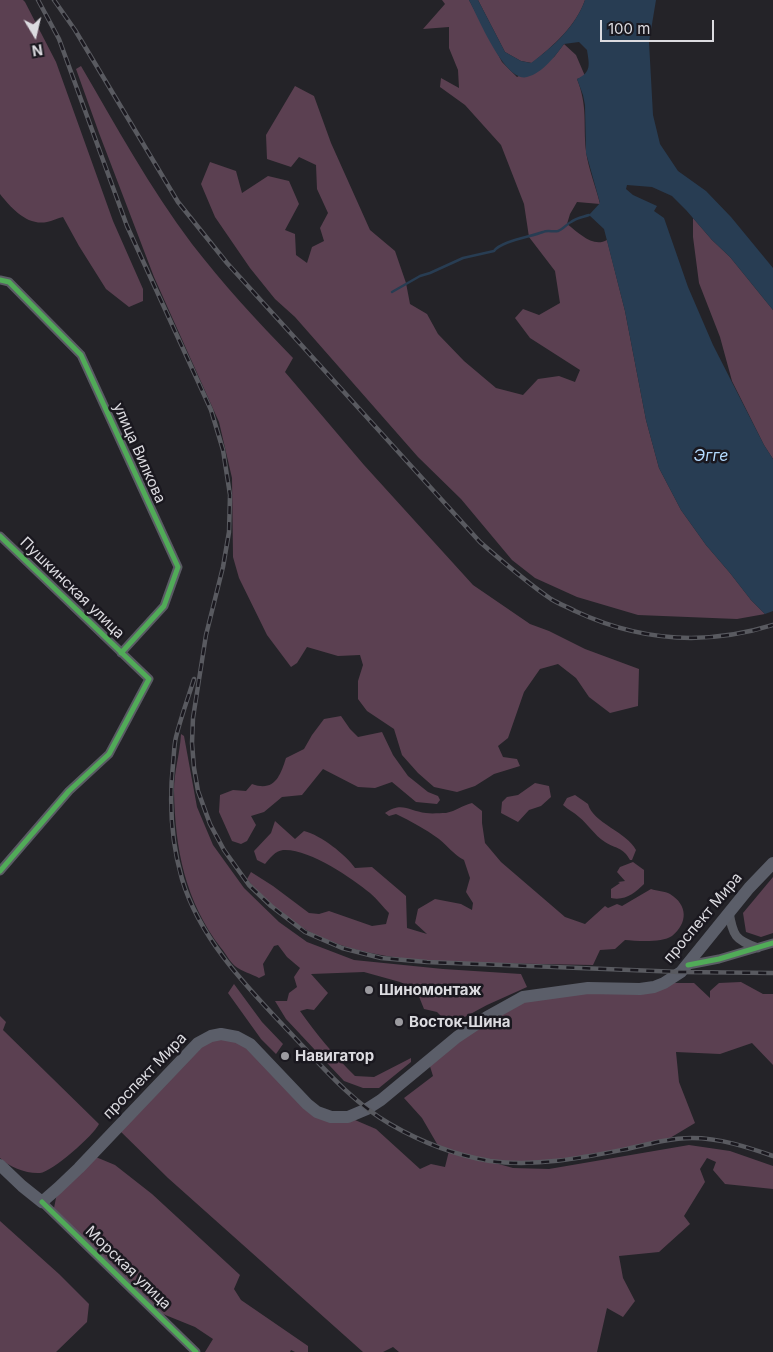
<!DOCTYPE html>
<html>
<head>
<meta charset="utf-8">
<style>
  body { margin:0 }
  #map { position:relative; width:773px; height:1352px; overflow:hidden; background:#242328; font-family:Inter,sans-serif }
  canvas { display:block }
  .north { position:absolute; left:10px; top:10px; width:50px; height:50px; -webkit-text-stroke:4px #1a181f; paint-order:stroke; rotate:171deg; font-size:14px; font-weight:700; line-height:20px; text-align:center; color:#dcdbe0 }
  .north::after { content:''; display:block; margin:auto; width:18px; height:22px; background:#dcdbe0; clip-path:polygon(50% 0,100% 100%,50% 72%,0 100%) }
  .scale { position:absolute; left:600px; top:20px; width:114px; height:22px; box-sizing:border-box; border:2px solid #dcdbe0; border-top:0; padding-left:6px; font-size:15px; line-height:18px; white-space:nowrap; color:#dcdbe0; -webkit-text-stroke:4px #1a181f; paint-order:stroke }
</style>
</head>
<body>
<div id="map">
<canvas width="773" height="1352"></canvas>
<div class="north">N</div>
<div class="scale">100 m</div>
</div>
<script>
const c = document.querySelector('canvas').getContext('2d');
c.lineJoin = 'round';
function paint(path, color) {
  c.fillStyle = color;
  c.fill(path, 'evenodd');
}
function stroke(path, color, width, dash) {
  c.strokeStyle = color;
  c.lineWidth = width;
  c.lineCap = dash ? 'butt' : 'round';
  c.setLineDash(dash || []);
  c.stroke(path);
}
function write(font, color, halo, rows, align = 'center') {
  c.font = font + ' Inter,sans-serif';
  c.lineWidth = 5;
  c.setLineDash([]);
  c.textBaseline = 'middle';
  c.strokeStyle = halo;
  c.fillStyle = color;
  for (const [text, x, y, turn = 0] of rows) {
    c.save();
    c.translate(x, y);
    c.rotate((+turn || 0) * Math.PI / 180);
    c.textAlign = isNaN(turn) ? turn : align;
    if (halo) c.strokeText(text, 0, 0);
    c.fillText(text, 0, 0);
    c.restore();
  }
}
const forest = new Path2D(`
  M 0,0 L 23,0 L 25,2 L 56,62 L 113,221 L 143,289 L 143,301 L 129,307 L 106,289 L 79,246 L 63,217 C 58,218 52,221 47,222 C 27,226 11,208 0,194 Z
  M 442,0 L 469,0 L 502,62 L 517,77 L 554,57 L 564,44 L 576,55 L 585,76 L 577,79 C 588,107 583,123 586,151 C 588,168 596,187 600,204 L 577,202 L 570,214 L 567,224 C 579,233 593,248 607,240 L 625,311 L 646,420 L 659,468 L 681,510 L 706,545 L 730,573 L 751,600 L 765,614 L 737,619 L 638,615 L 577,597 L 535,578 L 512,560 L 461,499 L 418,457 L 295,317 L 275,299 L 250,268 L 215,217 L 201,184 L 210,162 L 236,171 L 242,193 L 268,176 L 289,181 L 299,204 L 285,230 L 295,234 L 296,255 L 307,263 L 312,247 L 324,241 L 320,228 L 328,213 L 317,189 L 316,165 L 299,157 L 291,167 L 267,159 L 266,135 L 295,86 L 314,96 L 331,143 L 370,230 L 395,251 L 406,283 L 410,304 L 427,314 L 438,334 L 464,361 L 496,388 L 523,395 L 538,379 L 559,376 L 575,382 L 580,370 L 530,338 L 515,318 L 523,309 L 539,315 L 560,303 L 555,271 L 529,237 L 524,204 L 501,145 L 465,105 L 440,87 L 441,78 L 459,88 L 458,70 L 449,48 L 449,27 L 423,29 L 445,4 Z
  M 478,0 L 585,0 C 576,26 553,46 532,63 L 521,61 L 505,52 Z
  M 81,66 C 116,126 150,188 192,244 C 223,284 257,321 293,358 L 285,372 L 364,465 L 473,585 L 530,624 L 549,631 L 585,649 L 639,669 L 638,706 L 610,713 L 589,697 L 576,678 L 558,664 L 540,669 L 524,692 L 508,738 L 498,746 L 503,757 L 517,759 L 520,766 L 494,774 L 475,786 L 457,792 L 434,787 L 418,773 L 402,755 L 394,729 L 367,711 L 358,699 L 358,681 L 363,665 L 360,655 L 338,656 L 307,647 L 297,663 L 291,667 L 267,635 L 239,578 L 233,557 L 232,478 L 219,422 L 154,277 L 99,133 L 76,69 Z
  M 693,218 L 712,240 L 730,257 L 773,310 L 773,459 L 764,445 L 732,381 L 720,337 L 699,283 L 693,237 Z
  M 341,716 L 350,729 L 358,737 L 382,732 L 393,755 L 408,776 L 428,792 L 438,796 L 440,800 L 437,804 L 416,802 L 392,782 L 375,788 L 358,787 L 323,769 L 302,795 L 282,797 L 264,812 L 251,816 L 256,825 L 247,841 L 241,844 L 232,841 L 219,812 L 220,795 L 233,790 L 246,791 L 252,784 C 274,792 280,777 286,758 L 304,749 L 312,735 L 324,719 Z
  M 181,734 L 184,736 L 197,807 L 213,845 L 244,888 L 279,922 L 307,942 L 354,960 L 443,969 L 521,974 L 527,987 L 487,1005 L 450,1025 L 437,1012 L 424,1009 L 416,989 L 400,982 L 364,972 L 311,974 L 328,993 L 314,1010 L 307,1009 L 300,1011 C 316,1034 335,1056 355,1076 L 374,1077 L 411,1058 L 411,1062 L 379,1088 L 363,1088 L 344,1081 L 286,1019 L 275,1001 L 287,1001 L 289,993 L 297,987 L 294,977 L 300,968 L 287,957 L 278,945 L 274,946 L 263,964 L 265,975 L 259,978 C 252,974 241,971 235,966 C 230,962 226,954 221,948 C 185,901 175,849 174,791 C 174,771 180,754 181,734 Z
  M 535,783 L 549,786 L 551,797 L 541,806 L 529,810 L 518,822 L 501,813 L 502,802 L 507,797 L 518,795 Z
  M 575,795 L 588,804 C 593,823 627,832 636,850 L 632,860 L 630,860 C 623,847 616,849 605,842 C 594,835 588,824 579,817 C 574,812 568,810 563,805 L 567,798 Z
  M 472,803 L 482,811 L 482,823 L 485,843 L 501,862 L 565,917 L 585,924 L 605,906 L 608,908 L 617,904 L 622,906 L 651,889 C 657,891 665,891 670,894 C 688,905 688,923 672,936 C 662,943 637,941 625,940 L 615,949 L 600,950 L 593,965 C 557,964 522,964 486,963 C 427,961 361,960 308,931 C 285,918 263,899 247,879 L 251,872 L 273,886 L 309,913 L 319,914 L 329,911 L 372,926 L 386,924 L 389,913 C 383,907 377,899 370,893 C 352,878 308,848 283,850 C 275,851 270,858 265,864 L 257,860 L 254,851 L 271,833 L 275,821 L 295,839 L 304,831 C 321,835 346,855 355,868 L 372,867 L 406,896 L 407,928 L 427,934 L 415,923 L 418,909 L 435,899 L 461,904 L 472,910 L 473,903 L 466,892 L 470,878 L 464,860 C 453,854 448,846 439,839 C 425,829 411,821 396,814 L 389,816 L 385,813 C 402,801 409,811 426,813 C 432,814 440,813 446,813 C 456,811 463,805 472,803 Z
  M 633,862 L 644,870 L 644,884 C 635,893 625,901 611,898 L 611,889 L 620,883 L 618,882 L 625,881 L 617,872 L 620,867 Z
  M 773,877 L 773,933 L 761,937 L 746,932 L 743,913 Z
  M 741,982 L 763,994 L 773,994 L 773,1065 L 752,1043 L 720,1054 L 676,1052 L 679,1082 L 695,1123 L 665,1141 L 583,1158 L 547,1163 L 523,1164 L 488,1161 L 513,1168 L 549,1169 L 689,1145 L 730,1151 L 773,1166 L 773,1189 L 725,1184 L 713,1170 L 716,1162 L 707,1158 L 700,1169 L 705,1182 L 684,1216 L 690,1224 L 659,1252 L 619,1256 L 623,1278 L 635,1301 L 623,1317 L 607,1308 L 597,1352 L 399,1352 L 393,1347 L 383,1352 L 363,1352 L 168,1178 L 117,1128 L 198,1043 L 237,1037 L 307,1104 L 348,1117 L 376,1129 L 420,1169 L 431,1164 L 445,1167 L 449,1151 L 440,1149 L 422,1118 L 404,1098 L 433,1076 L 428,1060 L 510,1002 L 664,983 L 694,983 L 710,998 L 710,991 L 719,983 Z
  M 234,984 L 262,1022 L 283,1044 L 276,1054 L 261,1039 L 228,993 Z
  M 0,1016 L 6,1022 L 3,1030 L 99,1124 C 94,1135 52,1172 40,1173 C 27,1174 9,1167 0,1158 Z
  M 91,1155 L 115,1165 L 152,1194 L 240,1275 L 234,1289 L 241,1300 L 308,1346 L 308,1352 L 295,1352 L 291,1350 L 290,1352 L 205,1352 L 213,1339 L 195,1327 L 153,1310 L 53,1213 L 58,1188 Z
  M 0,1221 L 59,1274 L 89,1304 L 87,1322 L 56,1352 L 0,1352 Z`);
const water = new Path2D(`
  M 469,0 L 478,0 L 505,52 L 521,61 L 531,63 C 553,47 576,26 585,0 L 656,0 L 649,42 L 653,115 L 660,144 L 678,171 L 706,191 L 731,217 L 773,268 L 773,310 L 730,257 L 712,240 L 686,210 L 672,196 L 652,187 L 627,185 L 626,189 L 633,195 L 657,206 L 654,211 L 664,218 L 688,287 L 713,345 L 764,445 L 773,459 L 773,611 L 765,614 L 751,600 L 730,573 L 706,545 L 681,510 L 659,468 L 646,420 L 625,311 L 604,229 L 589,215 L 600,203 L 586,153 L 585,105 L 583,95 L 577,79 C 592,72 589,64 587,50 L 579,42 L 564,44 C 555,56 543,73 527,77 C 505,83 478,17 469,0 Z`);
const stream = new Path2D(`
  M 392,292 L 420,276 L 430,273 L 463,258 L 494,251 C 501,241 530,237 543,232 C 547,230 553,232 558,231 C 563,229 567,224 571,222 C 576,218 583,217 589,215`);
const street = new Path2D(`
  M 0,280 L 9,282 L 81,355 L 178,567 L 164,606 L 121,653
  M 0,536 L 149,679 L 109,754 L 69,791 L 0,871
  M 729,912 C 733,936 735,940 758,948
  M 688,965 L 719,959 L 773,943
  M 42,1202 L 196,1352`);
const secondary = new Path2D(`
  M 0,1165 L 22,1186 L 42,1202 L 58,1188 L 79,1168 L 198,1043 L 211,1036 L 221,1034 L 237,1037 L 250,1044 L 307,1104 L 317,1112 L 331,1117 L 348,1117 L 367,1109 L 381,1100 L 457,1037 L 487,1017 L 523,997 L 588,988 L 640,989 L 654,987 L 664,983 L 681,972 L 749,888 L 773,863`);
const rail = new Path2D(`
  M 38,0 L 59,39 L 127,226 L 211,410 L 223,450 L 230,495 L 229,532 L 223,567 L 206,635 L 193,718 L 192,743 L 194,768 L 198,791 L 210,824 L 224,850 L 249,885 L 271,906 L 305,932 L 342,948 L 381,958 L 427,962 L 681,972 L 773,973
  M 54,0 L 75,30 L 178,202 L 227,263 L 480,542 C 503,562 526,582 551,599 C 559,604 568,607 575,611 C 639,641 706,646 773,625
  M 194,679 C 188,698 181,717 176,737 C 174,745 174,755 173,764 C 169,803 171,841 182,879 C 201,943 253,993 297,1040 C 325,1070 354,1103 390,1124 C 421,1142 454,1155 490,1161 C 537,1167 581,1158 627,1149 C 648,1144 670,1138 692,1138 C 720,1138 747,1147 773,1156`);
const cycleway = new Path2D(`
  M 0,280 L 9,282 L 81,355 L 178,567 L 164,606 L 121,653
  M 0,536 L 149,679 L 109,754 L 69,791 L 0,871
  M 688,965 L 719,959 L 773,943
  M 42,1202 L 196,1352`);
const markers = [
  [369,990,5,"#9c9ba0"],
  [399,1022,5,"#9c9ba0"],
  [285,1056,5,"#9c9ba0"]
];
const streetNames = [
  ["улица Вилкова",139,453,66],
  ["Пушкинская улица",72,588,44],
  ["проспект Мира",703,918,-50],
  ["проспект Мира",145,1076,-46],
  ["Морская улица",128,1268,44]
];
const poiNames = [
  ["Шиномонтаж",379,990],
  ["Восток-Шина",409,1022],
  ["Навигатор",295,1056]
];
const waterNames = [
  ["Эгге",711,456]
];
paint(forest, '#5b4051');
paint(water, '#283d53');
stroke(stream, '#283d53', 2.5);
stroke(street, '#5a5c64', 9);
stroke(secondary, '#5b5e69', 12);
stroke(rail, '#595a60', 4.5);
stroke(rail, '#1a181f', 2.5, [8]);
stroke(cycleway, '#51ab58', 5);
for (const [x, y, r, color] of markers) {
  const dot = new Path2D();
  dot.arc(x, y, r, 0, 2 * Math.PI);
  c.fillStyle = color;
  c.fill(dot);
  stroke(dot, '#1a181f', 2);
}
write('15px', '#dcdbe0', '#1a181f', streetNames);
write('bold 15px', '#dcdbe0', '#1a181f', poiNames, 'left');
write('italic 16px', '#b4dafe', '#1a181f', waterNames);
</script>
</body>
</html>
